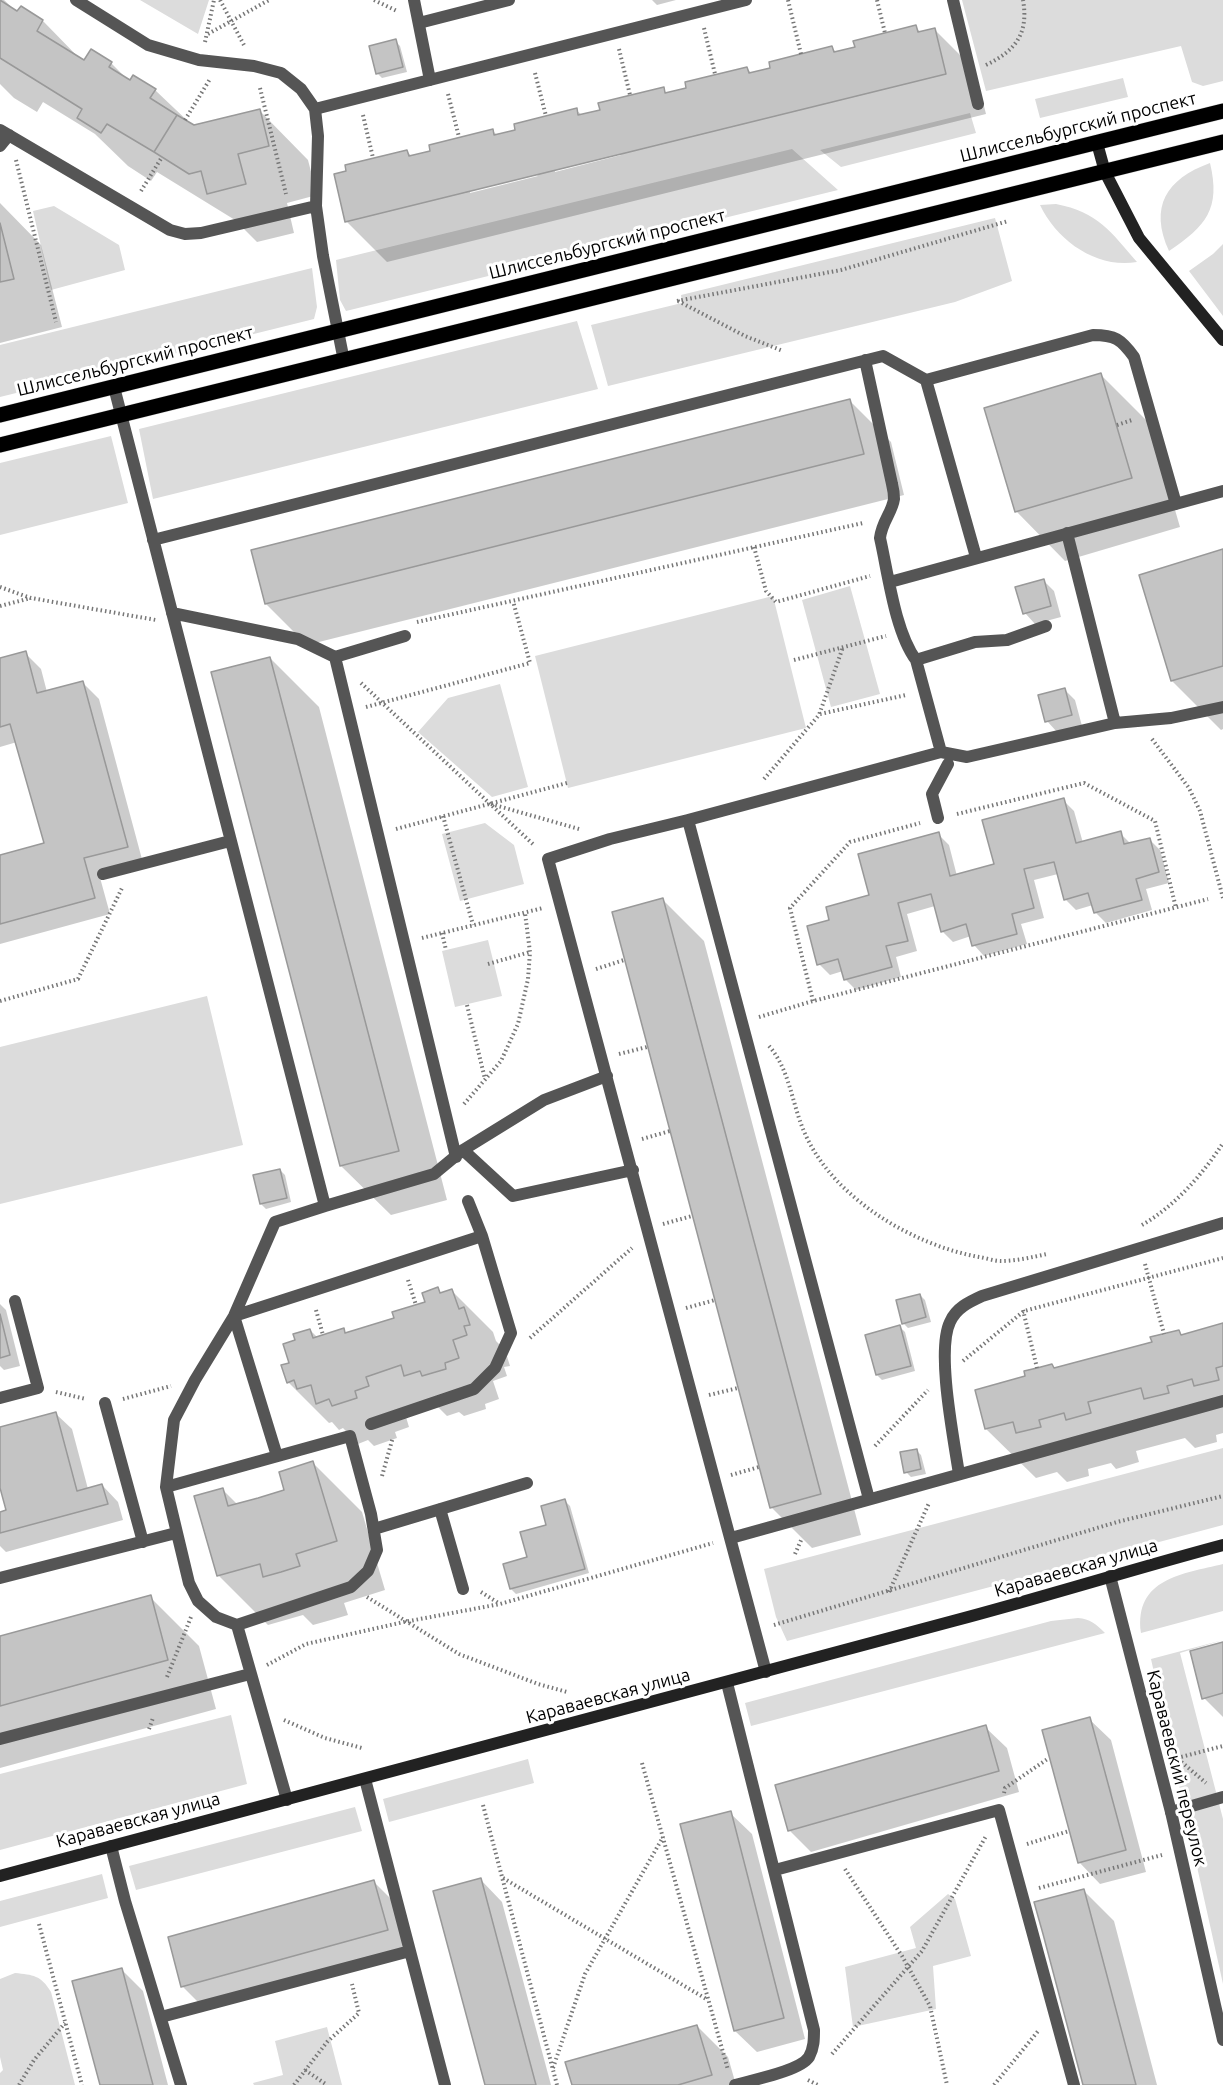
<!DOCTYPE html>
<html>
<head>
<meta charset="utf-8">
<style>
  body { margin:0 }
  canvas { display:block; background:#fff }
</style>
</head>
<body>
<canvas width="1223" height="2085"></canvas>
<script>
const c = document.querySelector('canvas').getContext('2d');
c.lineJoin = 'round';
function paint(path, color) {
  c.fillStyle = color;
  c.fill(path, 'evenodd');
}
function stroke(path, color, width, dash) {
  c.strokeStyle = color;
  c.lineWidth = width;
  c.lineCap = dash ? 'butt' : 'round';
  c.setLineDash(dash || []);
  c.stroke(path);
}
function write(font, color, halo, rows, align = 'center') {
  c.font = font + ' Ubuntu,sans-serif';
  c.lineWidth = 6;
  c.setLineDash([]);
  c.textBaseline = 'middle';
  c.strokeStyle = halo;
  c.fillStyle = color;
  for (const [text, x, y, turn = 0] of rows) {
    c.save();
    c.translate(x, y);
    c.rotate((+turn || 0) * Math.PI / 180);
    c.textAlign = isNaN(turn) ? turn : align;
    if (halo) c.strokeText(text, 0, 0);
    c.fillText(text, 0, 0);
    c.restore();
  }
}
const green = new Path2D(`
  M 140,0 L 209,0 L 198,34 Z
  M 962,0 L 1223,0 L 1223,81 L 1203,86 L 1192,82 L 1181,46 L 986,91 Z
  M 1123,78 L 1128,97 L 1040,118 L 1035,99 Z
  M 970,113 L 976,133 L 841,167 L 820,150 Z
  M 792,149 L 838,190 L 346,311 L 340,300 L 336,260 Z
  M 1210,163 C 1221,209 1206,226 1169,251 C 1149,207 1166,179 1210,163 Z
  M 1056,204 C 1098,212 1111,232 1137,262 C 1097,269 1057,241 1040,205 Z
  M 54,206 L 119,245 L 125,270 L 51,290 L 33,211 Z
  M 995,218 L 1012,281 L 955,302 L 608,386 L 591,325 L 682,303 L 681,295 Z
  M 1223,244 L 1223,316 L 1189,271 L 1213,254 Z
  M 312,268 L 317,307 L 314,319 L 0,397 L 0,345 Z
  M 577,321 L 598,389 L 153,499 L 139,429 Z
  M 111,436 L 128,503 L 0,535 L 0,463 Z
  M 850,586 L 880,694 L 831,707 L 802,600 Z
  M 773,596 L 806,728 L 568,788 L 535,656 Z
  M 500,684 L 528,787 L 492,797 L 418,732 L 448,698 Z
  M 485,823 L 514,845 L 524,884 L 460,901 L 442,834 Z
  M 488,940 L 502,996 L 455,1007 L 442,951 Z
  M 207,996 L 243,1145 L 0,1204 L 0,1047 Z
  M 1223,1448 L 1223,1525 L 787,1641 L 776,1617 L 764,1569 Z
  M 1223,1564 L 1223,1611 L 1141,1633 C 1134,1578 1183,1574 1223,1564 Z
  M 1078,1618 C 1090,1619 1096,1624 1105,1633 L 751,1726 L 745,1703 L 1051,1621 Z
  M 1223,1640 L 1180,1653 L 1223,1819 L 1223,1984 L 1151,1659 Z
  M 231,1715 L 247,1784 L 0,1850 L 0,1774 Z
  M 528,1759 L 534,1783 L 389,1822 L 383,1799 Z
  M 355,1807 L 362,1831 L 136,1890 L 129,1866 Z
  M 102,1874 L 108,1898 L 0,1927 L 0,1901 Z
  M 948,1894 L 955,1899 L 971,1956 L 933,1966 L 936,2009 L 853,2027 L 845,1967 L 916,1948 L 910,1927 Z
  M 15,1973 C 33,1975 41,1975 51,1992 L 75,2085 L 0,2085 L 0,2073 L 3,2070 L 0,2057 L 0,1979 Z
  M 327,2027 L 342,2085 L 254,2085 L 253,2083 L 283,2075 L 275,2041 Z`);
const shadow = new Path2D(`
  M 0,0 L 4,0 L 18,13 L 21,8 L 43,21 L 82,61 L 111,63 L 128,80 L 155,90 L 194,127 L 259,110 L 308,160 L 317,195 L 287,203 L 294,233 L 257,242 L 235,220 L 157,172 L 151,181 L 128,166 L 95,134 L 43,102 L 37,112 L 14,98 L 0,84 Z
  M 652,0 L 676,0 L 657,5 Z
  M 916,27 L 921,33 L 934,29 L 975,70 L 986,114 L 387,262 L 346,221 L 407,151 L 412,157 L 432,152 L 492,130 L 498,136 L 576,110 L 582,115 L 601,111 L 663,89 L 668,94 L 747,68 L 752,74 L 832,48 L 837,53 L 857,48 ZM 619,153 L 621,155 L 555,172 L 555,169 ZM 535,174 L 538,176 L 470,193 L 470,190 Z
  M 395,41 L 400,46 L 407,72 L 382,78 L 377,73 Z
  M 0,203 L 41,245 L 62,327 L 0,343 Z
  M 1101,375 L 1150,424 L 1180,527 L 1065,561 L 1016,511 Z
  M 850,401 L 891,442 L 904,495 L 307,645 L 266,604 Z
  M 1223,551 L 1223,729 L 1221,730 L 1172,681 L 1141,576 Z
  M 1043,580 L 1054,591 L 1061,617 L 1035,624 L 1025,613 Z
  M 25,653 L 41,669 L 47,692 L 83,683 L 99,699 L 143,863 L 99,874 L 110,914 L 0,944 L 0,856 L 45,844 L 17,742 L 0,747 L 0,659 Z
  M 270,658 L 319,707 L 447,1200 L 391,1215 L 341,1166 Z
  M 1064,689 L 1075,700 L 1082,726 L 1057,732 L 1047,721 Z
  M 1063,800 L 1074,811 L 1083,843 L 1120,833 L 1131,844 L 1149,839 L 1160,850 L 1169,883 L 1146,889 L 1152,910 L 1106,923 L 1095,912 L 1093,905 L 1076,910 L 1065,899 L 1058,874 L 1034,880 L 1044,918 L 1021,924 L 1027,944 L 984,956 L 974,945 L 971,936 L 953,942 L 942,931 L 935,906 L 907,914 L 917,951 L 896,957 L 901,977 L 856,990 L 845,979 L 843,971 L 830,975 L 819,964 L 831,921 L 871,896 L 938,834 L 949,845 L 957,876 L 996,865 Z
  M 663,900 L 704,941 L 861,1535 L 812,1548 L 771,1507 Z
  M 280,1170 L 285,1175 L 291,1202 L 266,1209 L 261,1204 Z
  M 438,1289 L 442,1294 L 452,1291 L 493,1332 L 496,1341 L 505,1350 L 510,1366 L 504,1367 L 507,1376 L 493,1381 L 499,1399 L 485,1404 L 486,1409 L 464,1416 L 459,1412 L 447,1416 L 438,1407 L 406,1417 L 409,1427 L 395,1432 L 397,1438 L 374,1446 L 368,1440 L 358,1444 L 343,1428 L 339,1430 L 332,1422 L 329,1423 L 288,1382 L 290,1364 L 297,1341 L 310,1330 L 318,1338 L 343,1330 L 348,1334 L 396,1318 L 427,1303 Z
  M 920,1295 L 925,1300 L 931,1322 L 908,1328 L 903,1323 Z
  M 0,1304 L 6,1310 L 20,1366 L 4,1370 L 0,1366 Z
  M 1223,1325 L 1223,1433 L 1216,1435 L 1217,1442 L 1195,1448 L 1185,1438 L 1136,1451 L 1139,1462 L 1116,1469 L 1111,1463 L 1088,1469 L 1089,1476 L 1067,1482 L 1057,1472 L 1036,1478 L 986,1429 L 976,1391 L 1027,1377 L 1052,1365 L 1056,1369 L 1154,1343 L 1179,1332 L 1183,1336 Z
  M 900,1327 L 905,1332 L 915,1371 L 882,1380 L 877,1375 Z
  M 55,1413 L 72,1429 L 88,1489 L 102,1485 L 118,1502 L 123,1520 L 6,1552 L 0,1546 L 0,1514 L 8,1512 L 0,1482 L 0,1428 Z
  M 916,1450 L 921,1455 L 926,1474 L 911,1477 L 906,1472 Z
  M 313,1463 L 362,1512 L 385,1590 L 344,1603 L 348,1615 L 331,1620 L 313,1625 L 303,1615 L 268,1625 L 219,1576 L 196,1497 L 222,1489 L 238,1505 L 286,1491 Z
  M 565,1501 L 570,1506 L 589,1573 L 516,1594 L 511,1589 L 505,1565 L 529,1558 Z
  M 150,1597 L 199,1646 L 216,1709 L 0,1768 L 0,1638 Z
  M 1223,1643 L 1223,1717 L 1204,1698 Z
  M 1089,1719 L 1111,1740 L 1146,1872 L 1100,1884 L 1079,1862 Z
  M 985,1727 L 1007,1748 L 1019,1792 L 811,1852 L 789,1830 Z
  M 730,1813 L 752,1834 L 805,2039 L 757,2052 L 735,2031 Z
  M 481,1880 L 502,1902 L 551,2085 L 486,2085 Z
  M 374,1882 L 395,1903 L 408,1952 L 204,2008 L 183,1987 L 170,1938 Z
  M 1083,1890 L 1114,1921 L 1157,2085 L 1084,2085 Z
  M 121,1969 L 143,1991 L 168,2085 L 102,2085 Z
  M 697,2026 L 728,2057 L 736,2085 L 573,2085 Z`);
const building = new Path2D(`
  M 0,0 L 17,11 L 21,6 L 43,20 L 37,31 L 84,60 L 91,49 L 112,62 L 109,67 L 130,80 L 133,75 L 156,89 L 150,98 L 177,115 L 154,152 L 107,124 L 101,133 L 77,118 L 82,109 L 0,58 Z
  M 916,25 L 918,32 L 935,28 L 946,74 L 345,222 L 334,174 L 346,171 L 345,165 L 407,150 L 409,156 L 430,151 L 429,145 L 493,129 L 494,135 L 515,130 L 514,124 L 577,108 L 578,115 L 600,110 L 598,103 L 664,87 L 665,93 L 686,88 L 685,82 L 747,67 L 749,73 L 770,68 L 769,62 L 832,46 L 834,52 L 855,47 L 853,41 Z
  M 396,39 L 403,67 L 376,74 L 369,46 Z
  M 260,109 L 269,146 L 238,154 L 246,184 L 207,194 L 201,171 L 189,174 L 154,152 L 177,115 L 194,125 Z
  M 0,223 L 14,279 L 0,282 Z
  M 1101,373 L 1132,478 L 1015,512 L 984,408 Z
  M 850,399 L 864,454 L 265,604 L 251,550 Z
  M 1223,549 L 1223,666 L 1171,681 L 1139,575 Z
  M 1044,579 L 1051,606 L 1023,614 L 1015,587 Z
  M 26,651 L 37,693 L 83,681 L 128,847 L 84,858 L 95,898 L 0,924 L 0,855 L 44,843 L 10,724 L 0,727 L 0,658 Z
  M 270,657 L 399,1151 L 340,1166 L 211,672 Z
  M 1065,688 L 1072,715 L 1045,722 L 1038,695 Z
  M 1064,798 L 1076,843 L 1121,831 L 1124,844 L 1150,838 L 1159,872 L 1136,879 L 1142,900 L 1094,913 L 1088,893 L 1064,900 L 1054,862 L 1024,869 L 1034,908 L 1012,914 L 1017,934 L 972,946 L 966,924 L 941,932 L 931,894 L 898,903 L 908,941 L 886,946 L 892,967 L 844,980 L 838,959 L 817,965 L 807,926 L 829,920 L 826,907 L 869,895 L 858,854 L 939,832 L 950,876 L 994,864 L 982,820 Z
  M 663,898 L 821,1494 L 770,1508 L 612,912 Z
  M 280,1169 L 287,1198 L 260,1204 L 253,1175 Z
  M 438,1287 L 440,1293 L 452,1289 L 459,1309 L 464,1307 L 470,1325 L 464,1326 L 467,1335 L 453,1340 L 459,1358 L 445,1363 L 446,1369 L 422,1376 L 420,1371 L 404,1376 L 401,1365 L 366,1377 L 369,1386 L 355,1391 L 357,1398 L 332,1406 L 329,1399 L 316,1404 L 311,1385 L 297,1389 L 294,1380 L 287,1383 L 281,1365 L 289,1363 L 283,1344 L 295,1340 L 293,1334 L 310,1329 L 313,1338 L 344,1328 L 345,1333 L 394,1318 L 392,1312 L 425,1302 L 422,1293 Z
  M 920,1294 L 926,1317 L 902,1324 L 896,1300 Z
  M 0,1314 L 10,1355 L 0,1358 Z
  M 1223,1323 L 1223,1366 L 1216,1368 L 1219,1380 L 1194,1386 L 1192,1379 L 1167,1386 L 1169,1393 L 1144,1399 L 1141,1388 L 1088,1402 L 1091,1413 L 1066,1420 L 1064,1413 L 1039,1420 L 1041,1427 L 1016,1433 L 1013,1422 L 985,1429 L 975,1390 L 1025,1376 L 1024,1371 L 1037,1368 L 1052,1364 L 1054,1368 L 1152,1342 L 1150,1337 L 1179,1330 L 1181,1335 Z
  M 900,1325 L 911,1366 L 876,1375 L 865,1335 Z
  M 56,1412 L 77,1491 L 102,1484 L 108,1504 L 0,1533 L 0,1512 L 6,1510 L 0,1488 L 0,1427 Z
  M 917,1449 L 921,1469 L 904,1473 L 900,1452 Z
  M 313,1461 L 337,1541 L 296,1554 L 300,1566 L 281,1572 L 263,1577 L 260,1564 L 217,1576 L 194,1496 L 223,1488 L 228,1506 L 258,1498 L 284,1490 L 279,1472 Z
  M 565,1499 L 585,1569 L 510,1589 L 503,1564 L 527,1557 L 520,1532 L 546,1525 L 541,1506 Z
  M 151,1595 L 168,1660 L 0,1706 L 0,1636 Z
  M 1223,1642 L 1223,1693 L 1202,1699 L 1190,1651 Z
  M 1090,1717 L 1126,1850 L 1078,1863 L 1042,1730 Z
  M 986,1725 L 999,1771 L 788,1831 L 775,1785 Z
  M 731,1811 L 784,2018 L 734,2031 L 680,1824 Z
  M 481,1878 L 536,2085 L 485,2085 L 433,1891 Z
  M 374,1880 L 388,1930 L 181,1987 L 168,1937 Z
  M 1084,1889 L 1136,2085 L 1083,2085 L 1043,1934 L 1034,1902 Z
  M 122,1968 L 129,1995 L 153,2085 L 100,2085 L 72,1981 Z
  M 697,2025 L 712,2075 L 678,2085 L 572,2085 L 565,2062 Z`);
const path = new Path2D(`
  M 220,0 L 245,47
  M 374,0 L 397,11
  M 788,0 L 801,54
  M 877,0 L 885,33
  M 704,28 L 715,74
  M 208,34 L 269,0
  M 205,42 L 214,0
  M 619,49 L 630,95
  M 986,65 C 1015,51 1029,34 1023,0
  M 535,73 L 546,116
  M 260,88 L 286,194
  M 448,94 L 459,137
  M 363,115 L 373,158
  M 185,120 L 210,79
  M 16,160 L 56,322
  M 141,191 L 162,157
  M 677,301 L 841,270 L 1008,221
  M 678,301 L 745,336 L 783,351
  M 1117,425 L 1132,420
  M 754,547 L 766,591 L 776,602 L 870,576
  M 0,587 L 31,598 L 156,620
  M 0,606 L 31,598
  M 417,622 L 863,523
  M 794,660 L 886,636
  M 361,683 L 535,846
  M 366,707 L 530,663 L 513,601
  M 820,714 L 906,695
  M 1152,739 L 1189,788 L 1200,811 L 1223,898
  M 764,779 L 819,715 L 843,647
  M 491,804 L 579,829
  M 957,814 L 1084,783 L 1155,821 L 1176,908
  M 443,816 L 473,925
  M 396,829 L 567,783
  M 442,933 L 446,950
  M 422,938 L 543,908
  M 488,964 L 530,952
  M 596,969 L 624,960
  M 0,1001 L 78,979 L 122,888
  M 813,1001 L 790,908 L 850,842 L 920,823
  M 467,1005 L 485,1079
  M 759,1017 L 813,1001 L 1208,899
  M 769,1046 C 791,1071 792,1108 807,1138 C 837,1200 913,1245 979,1257 C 986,1258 994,1261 1001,1261 C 1016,1261 1033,1257 1047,1254
  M 619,1054 L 647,1047
  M 464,1104 L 501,1061 L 518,1024 L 528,979 L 530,952 L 525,913
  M 642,1139 L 670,1131
  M 663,1224 L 692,1216
  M 1142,1225 C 1175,1206 1203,1174 1223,1143
  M 1145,1264 L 1164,1334
  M 408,1280 L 416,1305
  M 686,1308 L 715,1300
  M 316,1310 L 323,1335
  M 1023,1310 L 1037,1368
  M 530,1338 L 632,1248
  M 963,1361 L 1024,1311 L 1223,1258
  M 56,1392 L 86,1399
  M 709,1395 L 738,1388
  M 123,1399 L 171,1386
  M 875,1446 L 928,1390
  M 731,1475 L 759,1467
  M 382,1476 L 393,1437
  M 795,1554 L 802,1538
  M 481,1592 L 500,1604
  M 889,1592 L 929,1503
  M 367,1597 L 459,1654 L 538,1684 L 567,1692
  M 774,1625 L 1117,1522 L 1223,1496
  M 267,1665 L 306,1644 L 404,1622 L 500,1604 L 713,1543
  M 167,1677 L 191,1617
  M 284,1720 L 325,1738 L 362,1748
  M 149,1729 L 153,1718
  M 1177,1758 L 1223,1746
  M 1178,1759 L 1206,1783
  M 642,1763 L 728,2070
  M 1004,1793 L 1005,1788 L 1049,1758
  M 483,1805 L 557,2085
  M 1027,1844 L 1069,1831
  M 845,1869 L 902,1956 L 930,2006 L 947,2085
  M 503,1878 L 708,2000
  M 1039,1888 L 1162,1855
  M 39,1924 L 82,2085
  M 832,2054 L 922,1951 L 986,1836
  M 553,2068 L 585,1974 L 663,1837
  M 305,2070 L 327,2085
  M 808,2080 L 818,2085
  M 19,2085 L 34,2060 L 65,2023
  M 294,2085 L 327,2042 L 359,2013 L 352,1984
  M 994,2085 L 1039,2030`);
const lane = new Path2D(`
  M 76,0 L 148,45 L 199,60 L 254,66 L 281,73 L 301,89 L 315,109 L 318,136 L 316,206 L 323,256 L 344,361
  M 414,0 L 430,80
  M 953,0 L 978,104
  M 419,23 L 509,0
  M 315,109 L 746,0
  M 0,130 L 170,230 L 185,234 L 201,233 L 316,206
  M 0,146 L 9,135
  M 865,360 L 892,484 C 893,488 894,494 894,499 C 892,513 882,521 880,538 C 888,573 895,632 916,660 L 941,752
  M 114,387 L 325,1206 L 275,1222 L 234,1316 L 195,1380 L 174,1420 L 166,1487 L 189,1583 L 198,1601 L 216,1617 L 237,1625 L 351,1587 L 368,1571 L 377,1550 L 371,1514 L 350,1436 L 166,1487
  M 153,540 L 883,356 L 926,380
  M 976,557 L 926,380 L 1093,335 C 1115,335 1121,339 1134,357 L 1176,504
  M 890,582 L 1223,491
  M 172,613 L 298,639 L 335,657 L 405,636
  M 335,657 L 456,1157
  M 916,660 L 975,642 L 1007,640 L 1046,626
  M 1115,723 L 1171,718 L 1223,707
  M 938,818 L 932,794 L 948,764
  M 688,820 L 610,839 L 548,859 L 766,1672
  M 103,874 L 230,841
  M 463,1150 L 513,1196 L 633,1170
  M 325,1206 L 434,1174 L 463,1150 L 544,1100 L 607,1076
  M 0,1398 L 38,1388 L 15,1301
  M 105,1403 L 143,1542
  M 371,1424 L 474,1389 L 495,1368 L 511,1333 L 482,1236 L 468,1201
  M 277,1456 L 234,1316 L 482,1236
  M 959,1474 C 954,1440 936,1351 950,1322 C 956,1308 969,1302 982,1296 L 1223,1223
  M 869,1499 L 688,820 L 941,752 L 967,757 L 1115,723 L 1067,533
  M 440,1509 L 463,1589
  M 374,1529 L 527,1483
  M 731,1538 L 1223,1401
  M 0,1578 L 176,1533
  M 237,1625 L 287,1800
  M 727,1683 L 814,2030 C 814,2039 814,2048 809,2057 C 800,2071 752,2080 735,2085
  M 0,1739 L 250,1674
  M 365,1779 L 445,2085
  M 1171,1812 L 1223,1797
  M 111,1846 L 125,1901 L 181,2085
  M 775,1870 L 999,1810 L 1074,2085
  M 161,2017 L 410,1951`);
const street = new Path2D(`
  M 1110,1576 L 1171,1812 L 1223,2040`);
const secondary = new Path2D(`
  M 1097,143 L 1105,172 L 1139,238 L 1223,340
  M 0,1876 C 318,1791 636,1707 953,1621 C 1044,1597 1133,1569 1223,1545`);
const primary = new Path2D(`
  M 0,415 L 1223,111
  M 0,445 L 1223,142`);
const streetNames = [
  ["Шлиссельбургский проспект",1078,127,-14],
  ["Шлиссельбургский проспект",607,244,-14],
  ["Шлиссельбургский проспект",135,361,-14],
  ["Караваевская улица",1076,1568,-16],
  ["Караваевская улица",608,1696,-15],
  ["Караваевский переулок",1177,1768,76],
  ["Караваевская улица",138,1820,-15]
];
paint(green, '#dcdcdc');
paint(shadow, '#0003');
paint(building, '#c4c4c4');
stroke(building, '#999', 1.5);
stroke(primary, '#dbdbdb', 16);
stroke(path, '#777', 4, [1.5, 3]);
stroke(lane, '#555', 12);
stroke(street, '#555', 12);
stroke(secondary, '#222', 12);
stroke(primary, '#000', 15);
write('18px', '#000', '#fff', streetNames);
</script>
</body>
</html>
